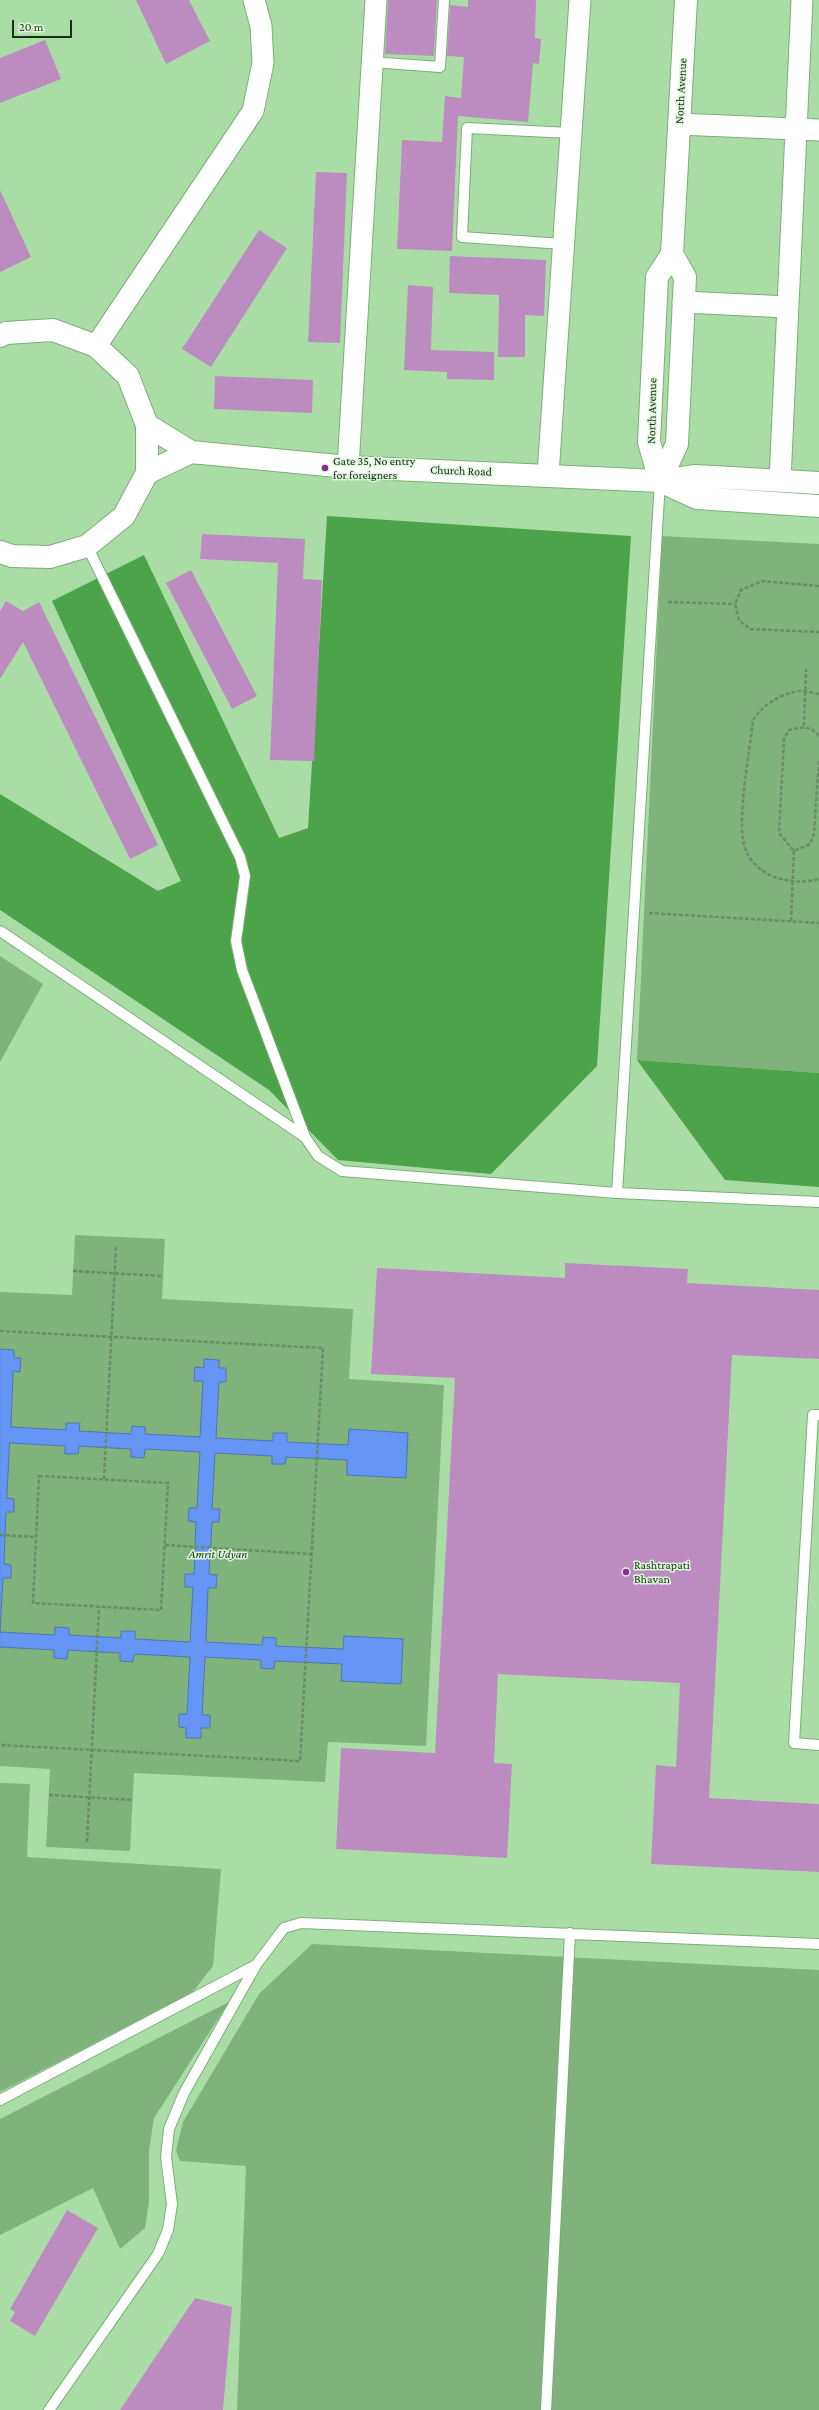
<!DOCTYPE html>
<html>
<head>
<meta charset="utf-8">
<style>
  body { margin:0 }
  #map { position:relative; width:819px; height:2410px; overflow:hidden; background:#aadda6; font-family:"Crimson Pro",serif }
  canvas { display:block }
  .scale { position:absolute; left:12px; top:20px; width:60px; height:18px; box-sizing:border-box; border:2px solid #1a2e19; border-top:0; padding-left:5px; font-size:12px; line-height:14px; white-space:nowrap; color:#1a2e19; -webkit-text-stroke:3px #dcf6da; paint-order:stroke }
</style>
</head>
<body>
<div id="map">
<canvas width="819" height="2410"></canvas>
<div class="scale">20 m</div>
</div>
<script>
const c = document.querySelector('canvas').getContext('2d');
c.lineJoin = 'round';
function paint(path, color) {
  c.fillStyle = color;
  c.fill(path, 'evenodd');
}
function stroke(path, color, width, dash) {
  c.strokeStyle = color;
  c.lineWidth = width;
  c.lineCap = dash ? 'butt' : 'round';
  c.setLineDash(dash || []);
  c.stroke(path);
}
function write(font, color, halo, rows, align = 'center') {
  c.font = font + ' "Crimson Pro",serif';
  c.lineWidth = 3;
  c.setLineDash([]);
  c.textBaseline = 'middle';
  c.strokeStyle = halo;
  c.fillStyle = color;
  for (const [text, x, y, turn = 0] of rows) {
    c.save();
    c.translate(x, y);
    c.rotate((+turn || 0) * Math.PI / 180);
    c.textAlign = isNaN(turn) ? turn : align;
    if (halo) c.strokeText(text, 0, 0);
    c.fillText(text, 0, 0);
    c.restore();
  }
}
const green = new Path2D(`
  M 662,536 L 819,544 L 819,1073 L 637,1060 Z
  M 0,956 L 43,984 L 0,1062 Z
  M 75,1235 L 165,1239 L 162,1299 L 353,1309 L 349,1379 L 444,1385 L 426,1746 L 328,1742 L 325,1782 L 134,1773 L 130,1851 L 46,1847 L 50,1769 L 0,1766 L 0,1292 L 72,1295 Z
  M 0,1783 L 30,1784 L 27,1857 L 221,1869 L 213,1966 L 192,1993 L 0,2092 Z
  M 312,1944 L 819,1970 L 819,2410 L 237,2410 L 246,2166 L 180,2161 L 176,2150 L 183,2122 L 259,1994 Z
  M 229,2002 L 154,2118 L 149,2151 L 149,2201 L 145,2228 L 120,2249 L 93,2188 L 0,2235 L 0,2119 Z`);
const forest = new Path2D(`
  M 327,516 L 631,536 L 597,1066 L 491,1174 L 338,1160 L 269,1090 L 0,910 L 0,794 L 158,891 L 181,881 L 52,601 L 144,555 L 279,838 L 308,828 Z
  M 637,1060 L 819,1073 L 819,1187 L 725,1180 Z`);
const water = new Path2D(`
  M 0,1349 L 14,1350 L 14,1358 L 21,1358 L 20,1372 L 13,1371 L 11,1427 L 66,1430 L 66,1423 L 80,1423 L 79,1431 L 131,1434 L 132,1426 L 145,1427 L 145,1434 L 200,1437 L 203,1381 L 194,1381 L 195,1367 L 204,1368 L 204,1359 L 219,1360 L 219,1368 L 226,1368 L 226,1382 L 219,1382 L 216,1438 L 273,1441 L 273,1433 L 287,1433 L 287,1442 L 348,1445 L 349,1429 L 408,1433 L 406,1478 L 347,1475 L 347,1460 L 286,1457 L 285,1464 L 272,1464 L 272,1456 L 215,1453 L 212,1509 L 220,1509 L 219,1522 L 212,1522 L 209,1574 L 217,1575 L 216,1588 L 208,1588 L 206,1642 L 262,1645 L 263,1637 L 276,1638 L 276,1646 L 343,1649 L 344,1636 L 403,1639 L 401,1684 L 341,1681 L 342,1664 L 275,1661 L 274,1669 L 261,1668 L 261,1660 L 205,1657 L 202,1715 L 210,1715 L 210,1728 L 201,1728 L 201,1738 L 186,1738 L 186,1728 L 179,1727 L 179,1714 L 187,1714 L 190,1657 L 134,1654 L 133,1662 L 120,1661 L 120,1653 L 68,1650 L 67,1659 L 54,1658 L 54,1650 L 0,1647 ZM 10,1443 L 65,1446 L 65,1454 L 78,1454 L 79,1446 L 131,1449 L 131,1457 L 144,1458 L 145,1449 L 200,1452 L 197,1508 L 189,1508 L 188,1521 L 196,1522 L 194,1574 L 185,1574 L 185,1587 L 193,1587 L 190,1642 L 135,1639 L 135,1631 L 121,1631 L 121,1638 L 69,1635 L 69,1628 L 55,1627 L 55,1635 L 0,1632 L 3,1578 L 11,1578 L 11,1565 L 4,1564 L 6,1512 L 14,1512 L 14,1499 L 7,1498 Z`);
const building = new Path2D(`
  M 136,0 L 189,0 L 210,41 L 166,64 Z
  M 388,0 L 437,0 L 434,56 L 385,54 Z
  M 468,0 L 536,0 L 535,38 L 541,39 L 539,64 L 533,63 L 528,122 L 458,116 L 452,251 L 397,249 L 402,140 L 442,142 L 445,96 L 461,98 L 464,57 L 447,56 L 450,5 L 468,7 Z
  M 45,40 L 61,79 L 0,103 L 0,58 Z
  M 316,172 L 347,173 L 340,343 L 308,342 Z
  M 0,190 L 31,257 L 0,272 Z
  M 259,230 L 287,248 L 211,367 L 182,349 Z
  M 450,256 L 546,260 L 544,316 L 525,315 L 525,357 L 498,357 L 499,295 L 449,293 Z
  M 408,285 L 433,287 L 431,350 L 494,352 L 494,380 L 447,379 L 447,372 L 404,370 Z
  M 215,376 L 313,380 L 312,413 L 214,409 Z
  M 202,534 L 305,539 L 303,579 L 322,580 L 314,761 L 270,760 L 278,563 L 200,559 Z
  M 191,570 L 257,696 L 232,709 L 166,583 Z
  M 6,601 L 23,611 L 39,602 L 158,845 L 130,859 L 23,642 L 0,679 L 0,611 Z
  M 565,1263 L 688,1269 L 687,1283 L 819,1290 L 819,1359 L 732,1355 L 709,1798 L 819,1804 L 819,1872 L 651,1864 L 656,1765 L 676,1767 L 680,1683 L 498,1674 L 494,1763 L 512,1764 L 507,1858 L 336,1849 L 341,1748 L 435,1753 L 455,1378 L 371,1374 L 377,1268 L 565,1278 Z
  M 67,2210 L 98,2228 L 35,2336 L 10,2321 L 15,2312 L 10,2309 Z
  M 195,2298 L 232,2307 L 223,2410 L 120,2410 Z`);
const path = new Path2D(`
  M 819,586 L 762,581 L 741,590 L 735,604 L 739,620 L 750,629 L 819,632
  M 668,602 L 735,604
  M 819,694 C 813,693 806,691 800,691 C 781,693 763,705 753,720 C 750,751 737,816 744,845 C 748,861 762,873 777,878 C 793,882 804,883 819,879
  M 804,726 L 806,669
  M 819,736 C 810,725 802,727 789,730 L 784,739 L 779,833 L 794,851 L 810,844 L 814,834 L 819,760
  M 649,913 L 819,923
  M 791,921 L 794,851
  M 73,1271 L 163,1276
  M 0,1331 L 323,1348 L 300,1761 L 0,1745
  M 39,1476 L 168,1483 L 161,1610 L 33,1603 Z
  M 104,1479 L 116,1246
  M 0,1535 L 36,1537
  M 165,1545 L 311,1554
  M 49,1795 L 133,1800
  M 87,1842 L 99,1607`);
const service = new Path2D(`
  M 372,62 L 440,67 L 444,0
  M 563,244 L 462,237 L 467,128 L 571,133
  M 87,546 L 240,857 L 245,876 L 236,941 L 242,970 L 305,1137
  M 0,931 L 305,1137 L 318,1156 L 342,1171 L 617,1193 L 819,1202
  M 617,1193 L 660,481
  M 819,1415 L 813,1415 L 794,1743 L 819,1745
  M 0,2100 L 256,1965
  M 49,2410 L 158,2254 L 168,2230 L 172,2204 L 166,2157 L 169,2129 L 184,2093 L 256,1965 L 284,1928 L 301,1923 L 819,1944
  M 546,2410 L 570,1933`);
const minor = new Path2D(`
  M 679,124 L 819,130
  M 683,302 L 788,307
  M 96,346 L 253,111 L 263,63 L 261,26 L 254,0
  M 348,467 L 376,0
  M 548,475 L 580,0
  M 780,480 L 802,0`);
const tertiary = new Path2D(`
  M 0,336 L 6,333 L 53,330 L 96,346 L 128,376 L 147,425 L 147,473 L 124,516 L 87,546 L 50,557 L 12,556 L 0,552
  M 147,425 L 191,452 L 348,467 L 660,481 L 696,476 L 819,483
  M 147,473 L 191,452
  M 660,481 L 697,498 L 819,506`);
const secondary = new Path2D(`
  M 660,481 L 649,442 L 657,277 L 672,254 L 686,0
  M 660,481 L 677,444 L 685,277 L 672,254`);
const markers = [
  [325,468,4,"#8a2c96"],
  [626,1572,4,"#8a2c96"]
];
const streetNames = [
  ["North Avenue",681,91,-87],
  ["North Avenue",652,411,-89],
  ["Church Road",461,471,2]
];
const poiNames = [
  ["Gate 35, No entry",333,461],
  ["for foreigners",333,475],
  ["Rashtrapati",634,1565],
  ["Bhavan",634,1579]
];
const parkNames = [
  ["Amrit Udyan",218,1554]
];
paint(green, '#7fb37b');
paint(forest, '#4da34a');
paint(water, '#6595f5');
stroke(water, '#4e76b3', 1);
paint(building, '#bc8cc1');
stroke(service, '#7cae79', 12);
stroke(minor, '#7cae79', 23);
stroke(tertiary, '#7cae79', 24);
stroke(secondary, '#7cae79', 24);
stroke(path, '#698e67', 2.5, [4, 2]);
stroke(service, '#fff', 10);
stroke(minor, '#fff', 21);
stroke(tertiary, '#fff', 22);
stroke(secondary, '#fff', 22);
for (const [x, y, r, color] of markers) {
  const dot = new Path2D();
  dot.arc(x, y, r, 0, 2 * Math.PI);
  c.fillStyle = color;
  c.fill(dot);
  stroke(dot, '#dcf6da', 1.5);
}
write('12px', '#1a2e19', '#dcf6da', streetNames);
write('12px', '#1a2e19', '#dcf6da', poiNames, 'left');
write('italic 12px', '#143613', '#dcf6da', parkNames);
</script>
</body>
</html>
